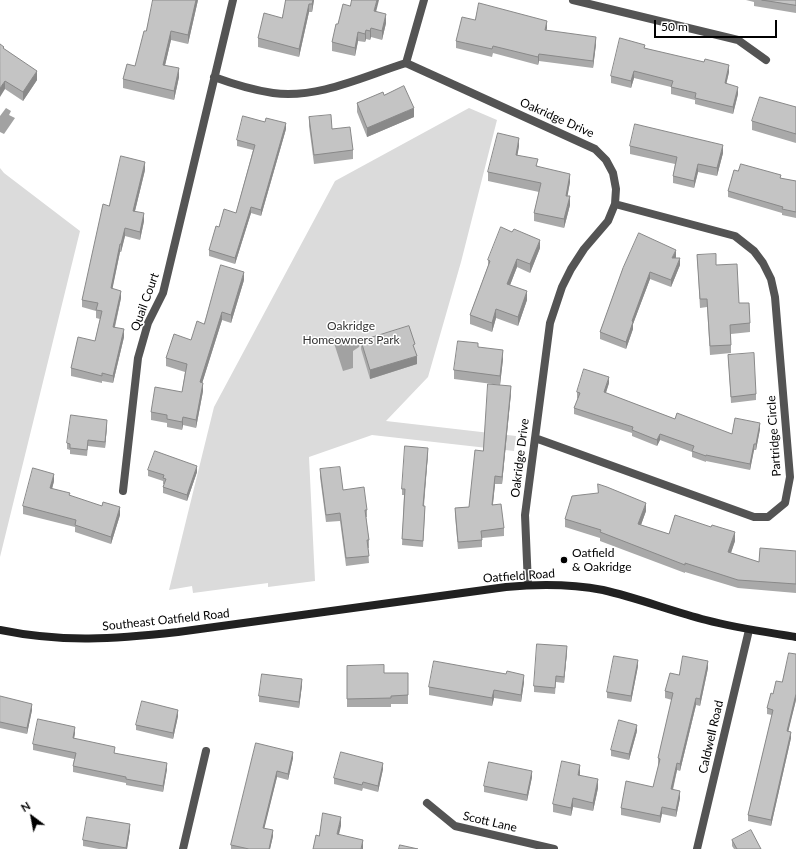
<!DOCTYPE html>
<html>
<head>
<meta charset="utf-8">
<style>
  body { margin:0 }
  #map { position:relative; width:796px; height:849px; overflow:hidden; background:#fff; font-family:Lato,sans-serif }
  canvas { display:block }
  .north { position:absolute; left:12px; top:797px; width:40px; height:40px; -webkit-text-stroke:3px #fff; paint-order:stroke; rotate:328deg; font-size:11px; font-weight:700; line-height:16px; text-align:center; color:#000 }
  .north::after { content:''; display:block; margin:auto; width:14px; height:18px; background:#000; clip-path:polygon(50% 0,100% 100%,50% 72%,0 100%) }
  .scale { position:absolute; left:654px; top:20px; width:123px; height:18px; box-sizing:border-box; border:2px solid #000; border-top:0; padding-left:5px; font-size:12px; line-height:14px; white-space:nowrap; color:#000; -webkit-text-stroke:3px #fff; paint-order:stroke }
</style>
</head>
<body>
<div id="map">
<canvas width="796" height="849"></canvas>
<div class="north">N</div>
<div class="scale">50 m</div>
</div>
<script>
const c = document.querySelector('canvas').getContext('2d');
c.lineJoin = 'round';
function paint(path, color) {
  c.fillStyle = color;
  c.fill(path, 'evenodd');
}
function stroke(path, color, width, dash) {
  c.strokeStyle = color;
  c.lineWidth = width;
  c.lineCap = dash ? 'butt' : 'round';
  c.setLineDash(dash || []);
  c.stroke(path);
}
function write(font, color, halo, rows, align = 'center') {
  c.font = font + ' Lato,sans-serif';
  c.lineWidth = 3;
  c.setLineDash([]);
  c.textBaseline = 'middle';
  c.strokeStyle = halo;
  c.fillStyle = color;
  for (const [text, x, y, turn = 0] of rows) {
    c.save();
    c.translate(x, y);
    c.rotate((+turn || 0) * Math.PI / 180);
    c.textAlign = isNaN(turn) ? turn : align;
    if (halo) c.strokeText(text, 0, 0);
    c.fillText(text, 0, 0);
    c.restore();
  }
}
const green = new Path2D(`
  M 469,108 L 497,120 L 461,262 L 428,377 L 386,421 L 516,436 L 514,451 L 372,435 L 309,457 L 315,581 L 268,587 L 268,583 L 193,593 L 192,586 L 169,590 L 214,407 L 335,181 Z
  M 0,168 L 4,173 L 80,231 L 0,557 Z`);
const water = new Path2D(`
  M 6,108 L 11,111 L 9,115 L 15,118 L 4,134 L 0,132 L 0,116 Z
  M 352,337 L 357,339 L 360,344 L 359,347 L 353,351 L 353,368 L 343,371 L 334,343 Z`);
const street = new Path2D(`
  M 573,0 L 738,40 L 766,60
  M 406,63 L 424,0
  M 214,77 C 233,84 253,90 273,93 C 319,99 364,76 406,63 L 595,149 L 606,160 L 613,173 L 616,189 L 615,204 L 608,221 L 584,249 L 571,269 L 562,287 L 550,323 L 525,515 L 528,585
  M 535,438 L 754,517 L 768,517 L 785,503 L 790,477 L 775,297 L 771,279 L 763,263 L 754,251 L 735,236 L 615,204
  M 123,491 L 138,358 L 148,323 L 163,293 L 233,0
  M 427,803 L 455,826 L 554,849
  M 183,849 L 206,751
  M 697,849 L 749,630`);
const secondary = new Path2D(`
  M 0,630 C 63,643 115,639 178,632 L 506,587 C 539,584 571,584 603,590 C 638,598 671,611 706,620 C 736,628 766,632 796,637`);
const wall = new Path2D(`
  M 198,0 L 188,44 L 171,40 L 165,65 L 179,77 L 174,100 L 123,88 L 123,79 L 135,66 L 146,31 Z
  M 286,0 L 314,0 L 312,12 L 309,12 L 299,57 L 258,47 L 258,38 L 282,18 Z
  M 746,0 L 796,0 L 796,13 L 754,6 L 754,2 Z
  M 350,6 L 376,12 L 386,23 L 382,40 L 371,37 L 370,40 L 366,39 L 365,42 L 358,41 L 355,56 L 332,51 L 332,42 L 338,24 Z
  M 475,20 L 547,28 L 546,30 L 596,44 L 593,68 L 539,61 L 538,65 L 493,53 L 492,57 L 456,48 L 456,41 Z
  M 645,48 L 729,72 L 726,84 L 738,94 L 733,114 L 695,104 L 695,100 L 671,94 L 671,87 L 634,78 L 631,88 L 611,83 L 611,76 Z
  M 4,49 L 37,80 L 23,101 L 5,89 Z
  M 384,95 L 414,117 L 367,137 L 357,112 L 357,103 Z
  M 796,107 L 796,143 L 752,130 L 752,121 Z
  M 309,117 L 332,129 L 353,150 L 353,159 L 314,164 L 309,126 Z
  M 286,129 L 261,216 L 251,213 L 235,264 L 209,256 L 209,250 L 219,227 L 236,213 L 253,150 L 237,146 L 237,140 Z
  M 519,146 L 517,155 L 538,166 L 570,182 L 567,196 L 570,205 L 564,228 L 534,221 L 534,213 L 539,192 L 488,181 L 488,172 Z
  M 630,146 L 723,153 L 717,176 L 698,172 L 694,188 L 673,183 L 673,176 L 675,164 L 630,154 Z
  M 145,170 L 135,211 L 144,221 L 140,240 L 125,236 L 121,252 L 120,252 L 112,289 L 121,298 L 115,327 L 124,337 L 113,383 L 102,381 L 102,383 L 71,376 L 71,368 L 95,341 L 100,319 L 96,318 L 96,311 L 82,307 L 82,300 L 109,206 Z
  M 738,171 L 796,181 L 796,218 L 782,215 L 782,213 L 728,197 L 728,191 Z
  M 540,248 L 530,273 L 517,267 L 510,285 L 527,300 L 518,326 L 496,318 L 492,332 L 470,324 L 470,315 L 488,266 L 488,260 Z
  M 697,255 L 716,265 L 750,323 L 750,332 L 731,334 L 731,353 L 710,355 L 707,307 L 700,308 Z
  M 676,257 L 676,258 L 680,265 L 671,287 L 650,279 L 633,324 L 633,329 L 626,349 L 600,339 L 600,332 L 623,268 Z
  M 244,280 L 231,323 L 222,320 L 202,383 L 203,391 L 196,428 L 183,425 L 182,430 L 167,427 L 167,423 L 151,420 L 151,412 L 182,392 L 185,372 L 166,366 L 166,358 L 191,340 L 204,324 Z
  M 361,341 L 417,364 L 370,379 L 361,349 Z
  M 478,347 L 503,359 L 500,385 L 454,379 L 454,370 Z
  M 728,355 L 756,394 L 756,400 L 731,403 Z
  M 609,383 L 606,393 L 675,419 L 732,434 L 760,429 L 756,450 L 754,450 L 750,470 L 706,461 L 706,462 L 692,457 L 692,452 L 660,440 L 657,446 L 632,436 L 632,433 L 574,414 L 574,408 L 578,399 L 577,398 L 577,392 Z
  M 511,393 L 502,484 L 495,484 L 493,504 L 504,528 L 504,536 L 482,538 L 482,547 L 458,549 L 455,515 L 455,508 L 469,507 L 483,451 Z
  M 107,426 L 105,448 L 88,446 L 87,456 L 70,454 L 70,450 L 67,449 L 67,443 Z
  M 428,454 L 424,506 L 425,512 L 423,547 L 402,545 L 404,495 L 402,495 L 402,489 Z
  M 320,469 L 343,490 L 367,510 L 367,517 L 366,517 L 369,540 L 369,548 L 368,548 L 369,563 L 346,566 L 340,521 L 326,522 L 320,477 Z
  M 148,470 L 197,472 L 187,501 L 163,493 L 163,487 L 164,484 L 163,484 L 163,481 L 148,476 Z
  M 54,481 L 52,489 L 120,515 L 111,544 L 75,532 L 75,527 L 23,514 L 23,506 Z
  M 646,511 L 641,525 L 669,534 L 735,541 L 731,553 L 759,562 L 796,551 L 796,593 L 738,588 L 685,572 L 685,573 L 600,541 L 600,538 L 565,527 L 565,519 Z
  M 567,652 L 564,683 L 556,682 L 555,694 L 534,692 L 534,686 Z
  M 796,654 L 796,700 L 788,731 L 791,738 L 771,826 L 748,821 L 748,815 L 772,715 L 767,714 L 767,708 L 773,694 L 782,682 Z
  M 347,666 L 384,673 L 408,673 L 408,704 L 391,704 L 391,707 L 347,707 Z
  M 638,666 L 631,702 L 607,698 L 607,692 Z
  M 708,668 L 700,706 L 696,705 L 680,771 L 677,770 L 673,790 L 680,798 L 676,817 L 662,814 L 660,823 L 621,815 L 621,808 L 653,787 L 659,765 L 658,765 L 658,758 L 672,700 L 665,698 L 665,691 L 679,675 Z
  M 524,682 L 521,702 L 494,698 L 492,706 L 429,695 L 429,687 Z
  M 302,685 L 299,708 L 259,702 L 259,696 Z
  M 0,696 L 32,710 L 27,734 L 0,728 Z
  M 178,716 L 173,739 L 136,730 L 136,725 Z
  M 637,731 L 629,760 L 611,756 L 611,750 Z
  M 75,733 L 74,738 L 115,753 L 167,769 L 163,792 L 126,785 L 126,783 L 73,772 L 73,766 L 74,759 L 33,750 L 33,744 Z
  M 256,743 L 293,758 L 288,780 L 277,777 L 264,828 L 273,836 L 270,849 L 231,849 L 231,845 Z
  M 383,769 L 378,792 L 363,788 L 362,791 L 334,784 L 334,778 Z
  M 580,773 L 580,775 L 598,788 L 593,811 L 573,807 L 571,816 L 553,812 L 553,804 Z
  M 532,777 L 527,801 L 484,792 L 484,786 Z
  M 130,830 L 127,849 L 99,849 L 83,846 L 83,840 Z
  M 732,840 L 761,849 L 734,849 L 732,846 Z`);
const shadedWall = new Path2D(`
  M 196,0 L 198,0 L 188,44 L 188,35 Z
  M 313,0 L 314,0 L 312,12 L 312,4 Z
  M 377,0 L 379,0 L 374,20 L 374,11 Z
  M 309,4 L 309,12 L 299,57 L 299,49 Z
  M 386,14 L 386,23 L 382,40 L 382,31 Z
  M 547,21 L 547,28 L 545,37 L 545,30 Z
  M 371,28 L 371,37 L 370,40 L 370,31 Z
  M 366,30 L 366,39 L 365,42 L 365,34 Z
  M 171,31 L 171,40 L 163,74 L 163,65 Z
  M 358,32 L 358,41 L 355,56 L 355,48 Z
  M 596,37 L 596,44 L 593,68 L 593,61 Z
  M 539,54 L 539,61 L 538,65 L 538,57 Z
  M 729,65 L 729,72 L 725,90 L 725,83 Z
  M 179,68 L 179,77 L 174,100 L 174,91 Z
  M 37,71 L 37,80 L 23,101 L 23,92 Z
  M 634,71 L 634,78 L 631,88 L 631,81 Z
  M 5,81 L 5,89 L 0,97 L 0,88 Z
  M 738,87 L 738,94 L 733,114 L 733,107 Z
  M 414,108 L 414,117 L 367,137 L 367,128 Z
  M 286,123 L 286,129 L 261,216 L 261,210 Z
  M 519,138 L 519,146 L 516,164 L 516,155 Z
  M 723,145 L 723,153 L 717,176 L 717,168 Z
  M 145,162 L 145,170 L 133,219 L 133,211 Z
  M 698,164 L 698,172 L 694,188 L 694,181 Z
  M 570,174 L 570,182 L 566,205 L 566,196 Z
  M 570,196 L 570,205 L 564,228 L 564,219 Z
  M 251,207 L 251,213 L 235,264 L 235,258 Z
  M 144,213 L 144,221 L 140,240 L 140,232 Z
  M 125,228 L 125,236 L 121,252 L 121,244 Z
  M 540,240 L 540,248 L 530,273 L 530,264 Z
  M 120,244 L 120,252 L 111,296 L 111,288 Z
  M 676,250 L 676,257 L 672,265 L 672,258 Z
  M 680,258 L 680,265 L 671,287 L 671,280 Z
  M 517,259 L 517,267 L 507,293 L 507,284 Z
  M 244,272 L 244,280 L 231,323 L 231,315 Z
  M 650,272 L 650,279 L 633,324 L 633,329 L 626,349 L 626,342 L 632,321 Z
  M 121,291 L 121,298 L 113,334 L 113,327 Z
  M 527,291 L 527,300 L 518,326 L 518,317 Z
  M 496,309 L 496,318 L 492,332 L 492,323 Z
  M 222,312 L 222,320 L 200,390 L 200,382 Z
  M 124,329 L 124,337 L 113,383 L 113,376 Z
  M 503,350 L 503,359 L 500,385 L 500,376 Z
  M 417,356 L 417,364 L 370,379 L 370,370 Z
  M 609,377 L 609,383 L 604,398 L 604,392 Z
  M 203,383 L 203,391 L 196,428 L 196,420 Z
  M 511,386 L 511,393 L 502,484 L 502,477 Z
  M 183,417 L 183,425 L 182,430 L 182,422 Z
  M 107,420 L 107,426 L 105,448 L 105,442 Z
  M 760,423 L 760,429 L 756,450 L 756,444 Z
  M 660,434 L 660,440 L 657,446 L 657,440 Z
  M 754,444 L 754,450 L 750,470 L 750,464 Z
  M 428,448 L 428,454 L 423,512 L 423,506 Z
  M 197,466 L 197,472 L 187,501 L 187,495 Z
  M 54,474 L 54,481 L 50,496 L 50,488 Z
  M 495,476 L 495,484 L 492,512 L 492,505 Z
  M 646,503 L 646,511 L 638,533 L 638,524 Z
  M 120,507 L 120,515 L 111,544 L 111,537 Z
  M 735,532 L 735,541 L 728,561 L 728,552 Z
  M 567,646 L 567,652 L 564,683 L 564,677 Z
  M 638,660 L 638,666 L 631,702 L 631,696 Z
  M 708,661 L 708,668 L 700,706 L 700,699 Z
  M 524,675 L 524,682 L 521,702 L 521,695 Z
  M 302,679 L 302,685 L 299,708 L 299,702 Z
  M 494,690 L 494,698 L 492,706 L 492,698 Z
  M 796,694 L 796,700 L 787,737 L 787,731 Z
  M 696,698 L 696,705 L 680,771 L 680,764 Z
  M 32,704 L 32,710 L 27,734 L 27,728 Z
  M 178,710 L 178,716 L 173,739 L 173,733 Z
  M 637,725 L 637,731 L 629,760 L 629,754 Z
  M 75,727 L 75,733 L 73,744 L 73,738 Z
  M 791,732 L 791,738 L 771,826 L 771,820 Z
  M 293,752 L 293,758 L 288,780 L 288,774 Z
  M 167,763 L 167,769 L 163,792 L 163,786 Z
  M 383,763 L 383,769 L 378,792 L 378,786 Z
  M 677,763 L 677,770 L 671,796 L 671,789 Z
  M 580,765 L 580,773 L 578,784 L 578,775 Z
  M 277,771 L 277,777 L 263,834 L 263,828 Z
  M 532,771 L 532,777 L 527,801 L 527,795 Z
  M 598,779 L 598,788 L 593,811 L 593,803 Z
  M 680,791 L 680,798 L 676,817 L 676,810 Z
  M 573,798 L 573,807 L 571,816 L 571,808 Z
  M 662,807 L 662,814 L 660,823 L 660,816 Z
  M 341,817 L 341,826 L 337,843 L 337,834 Z
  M 130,824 L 130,830 L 127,849 L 126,849 Z
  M 273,830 L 273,836 L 270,849 L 269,849 Z
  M 363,840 L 363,849 L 361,849 Z`);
const building = new Path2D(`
  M 153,0 L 196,0 L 188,35 L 171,31 L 163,65 L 179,68 L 174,91 L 123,79 L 127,64 L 135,66 L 144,31 L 146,31 Z
  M 286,0 L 313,0 L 312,4 L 309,4 L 299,49 L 258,38 L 264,13 L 282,18 Z
  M 352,0 L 377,0 L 374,11 L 386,14 L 382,31 L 371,28 L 370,31 L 366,30 L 365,34 L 358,32 L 355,48 L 332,42 L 336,24 L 338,24 L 343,4 L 350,6 Z
  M 762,0 L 796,0 L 796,5 Z
  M 479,3 L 547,21 L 545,30 L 596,37 L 593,61 L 539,54 L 538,57 L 493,46 L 492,49 L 456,41 L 462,17 L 475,20 Z
  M 620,38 L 645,45 L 644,48 L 704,62 L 705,59 L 729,65 L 725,83 L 738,87 L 733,107 L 695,98 L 696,93 L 671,87 L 673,81 L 634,71 L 631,81 L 611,76 Z
  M 0,44 L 4,47 L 3,48 L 37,71 L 23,92 L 5,81 L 0,88 Z
  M 404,86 L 414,108 L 367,128 L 357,103 L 383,92 L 384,95 Z
  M 760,97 L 796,107 L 796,134 L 752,121 Z
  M 331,115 L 332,129 L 350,127 L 353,150 L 314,155 L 309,117 Z
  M 243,116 L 265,122 L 266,118 L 286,123 L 261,210 L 251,207 L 235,258 L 209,250 L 216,226 L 219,227 L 224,209 L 236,213 L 255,145 L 237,140 Z
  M 635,124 L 723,145 L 717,168 L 698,164 L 694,181 L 673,176 L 677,157 L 630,146 Z
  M 498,133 L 519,138 L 516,155 L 538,159 L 536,166 L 570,174 L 566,196 L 570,196 L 564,219 L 534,213 L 541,183 L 488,172 Z
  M 121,156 L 145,162 L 133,211 L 144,213 L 140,232 L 125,228 L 121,244 L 120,244 L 111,288 L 121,291 L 113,327 L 124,329 L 113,376 L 102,373 L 102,376 L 71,368 L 78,337 L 95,341 L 102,311 L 96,310 L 98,303 L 82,300 L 103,204 L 109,206 Z
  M 741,164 L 781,175 L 780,178 L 796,181 L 796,212 L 782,209 L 783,207 L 728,191 L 734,170 L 738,171 Z
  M 501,227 L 512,232 L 514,229 L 540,240 L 530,264 L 517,259 L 507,284 L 527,291 L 518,317 L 496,309 L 492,323 L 470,315 L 490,261 L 488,260 Z
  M 639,233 L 676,250 L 672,258 L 680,258 L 671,280 L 650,272 L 632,321 L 633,322 L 626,342 L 600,332 L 623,268 Z
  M 716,254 L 716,265 L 737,264 L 739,303 L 749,303 L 750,323 L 730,325 L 731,345 L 710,346 L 707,299 L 700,299 L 697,255 Z
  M 221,265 L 244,272 L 231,315 L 222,312 L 200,382 L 203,383 L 196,420 L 183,417 L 182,422 L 167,419 L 167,415 L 151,412 L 155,387 L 182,392 L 187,364 L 166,358 L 174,334 L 191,340 L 197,321 L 204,324 Z
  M 409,326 L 415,344 L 413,345 L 417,356 L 370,370 L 361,341 Z
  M 458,341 L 478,343 L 478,347 L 503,350 L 500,376 L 454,370 Z
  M 754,353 L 756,394 L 731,397 L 728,355 Z
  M 584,369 L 609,377 L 604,392 L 675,419 L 677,413 L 732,434 L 735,418 L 760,423 L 756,444 L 754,444 L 750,464 L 706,455 L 706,456 L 692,451 L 694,446 L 660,434 L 657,440 L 632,430 L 633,427 L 574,408 L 580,393 L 577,392 Z
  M 488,384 L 511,386 L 502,477 L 495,476 L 492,505 L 501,504 L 504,528 L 481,531 L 482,540 L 458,542 L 455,508 L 469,507 L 475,450 L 483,451 Z
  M 71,415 L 107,420 L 105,442 L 88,440 L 87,450 L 70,448 L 70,444 L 67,443 Z
  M 405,446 L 428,448 L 423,506 L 425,506 L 423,541 L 402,539 L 405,489 L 402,489 Z
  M 155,451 L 197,466 L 187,495 L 163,487 L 166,479 L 163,478 L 164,475 L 148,470 Z
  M 340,467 L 343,490 L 364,487 L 367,510 L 365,510 L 369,540 L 367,540 L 369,556 L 346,558 L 340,513 L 326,515 L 320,469 Z
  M 33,468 L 54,474 L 50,488 L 70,493 L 69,495 L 102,506 L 103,502 L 120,507 L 111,537 L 75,525 L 76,520 L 23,506 Z
  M 598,484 L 607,487 L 646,503 L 638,524 L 669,534 L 675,515 L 711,527 L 712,525 L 735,532 L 728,552 L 759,562 L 760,548 L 796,551 L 796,584 L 738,580 L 685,563 L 685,565 L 600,532 L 601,530 L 565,519 L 572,496 L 598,493 Z
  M 537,644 L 567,646 L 564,677 L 556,676 L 555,688 L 534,686 Z
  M 789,653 L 796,654 L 796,694 L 787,731 L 791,732 L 771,820 L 748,815 L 773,710 L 767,708 L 771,693 L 773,694 L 776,681 L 782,682 Z
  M 614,656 L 638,660 L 631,696 L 607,692 Z
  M 683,656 L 708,661 L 700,699 L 696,698 L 680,764 L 677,763 L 671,789 L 680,791 L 676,810 L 662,807 L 660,816 L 621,808 L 626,781 L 653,787 L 660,759 L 658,758 L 673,693 L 665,691 L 670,673 L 679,675 Z
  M 434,661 L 506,674 L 507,671 L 524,675 L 521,695 L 494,690 L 492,698 L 429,687 Z
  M 384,665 L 384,673 L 408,673 L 408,695 L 391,696 L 391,698 L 347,699 L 347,666 Z
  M 262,674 L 302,679 L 299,702 L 259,696 Z
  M 0,696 L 32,704 L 27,728 L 0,722 Z
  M 142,701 L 178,710 L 173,733 L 136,725 Z
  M 38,719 L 75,727 L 73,738 L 115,747 L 114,753 L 167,763 L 163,786 L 126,779 L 126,777 L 73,766 L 76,753 L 33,744 Z
  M 619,720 L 637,725 L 629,754 L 611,750 Z
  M 256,743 L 293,752 L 288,774 L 277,771 L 263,828 L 273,830 L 269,849 L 249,849 L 231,845 Z
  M 341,752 L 383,763 L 378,786 L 363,782 L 362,785 L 334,778 Z
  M 562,761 L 580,765 L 578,775 L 598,779 L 593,803 L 573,798 L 571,808 L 553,804 Z
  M 489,762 L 532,771 L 527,795 L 484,786 Z
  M 323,813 L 341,817 L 337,834 L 363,840 L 361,849 L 313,849 L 316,835 L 319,836 Z
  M 87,817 L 130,824 L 126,848 L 83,840 Z
  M 751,830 L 761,849 L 737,849 L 732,840 Z
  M 400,845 L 418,849 L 399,849 Z`);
const markers = [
  [564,560,4,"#000"]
];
const streetNames = [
  ["Oakridge Drive",557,118,24],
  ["Quail Court",145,302,-70],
  ["Partridge Circle",774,436,-94],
  ["Oakridge Drive",520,458,-83],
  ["Oatfield Road",519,576,-4],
  ["Southeast Oatfield Road",166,620,-6],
  ["Caldwell Road",711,737,-77],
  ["Scott Lane",490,822,13]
];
const parkNames = [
  ["Oakridge",351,326],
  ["Homeowners Park",351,340]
];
const poiNames = [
  ["Oatfield",572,553],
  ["& Oakridge",572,567]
];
paint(green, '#dbdbdb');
paint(water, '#a2a2a2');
stroke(street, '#545454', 8);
stroke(secondary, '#212121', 8);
paint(wall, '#a9a9a9');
paint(shadedWall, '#898989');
paint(building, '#c4c4c4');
stroke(building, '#898989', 1);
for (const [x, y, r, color] of markers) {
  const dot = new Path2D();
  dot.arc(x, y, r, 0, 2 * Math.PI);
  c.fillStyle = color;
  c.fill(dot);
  stroke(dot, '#fff', 1.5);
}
write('12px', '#000', '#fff', streetNames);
write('12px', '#323232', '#fff', parkNames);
write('12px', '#000', '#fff', poiNames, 'left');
</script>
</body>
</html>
